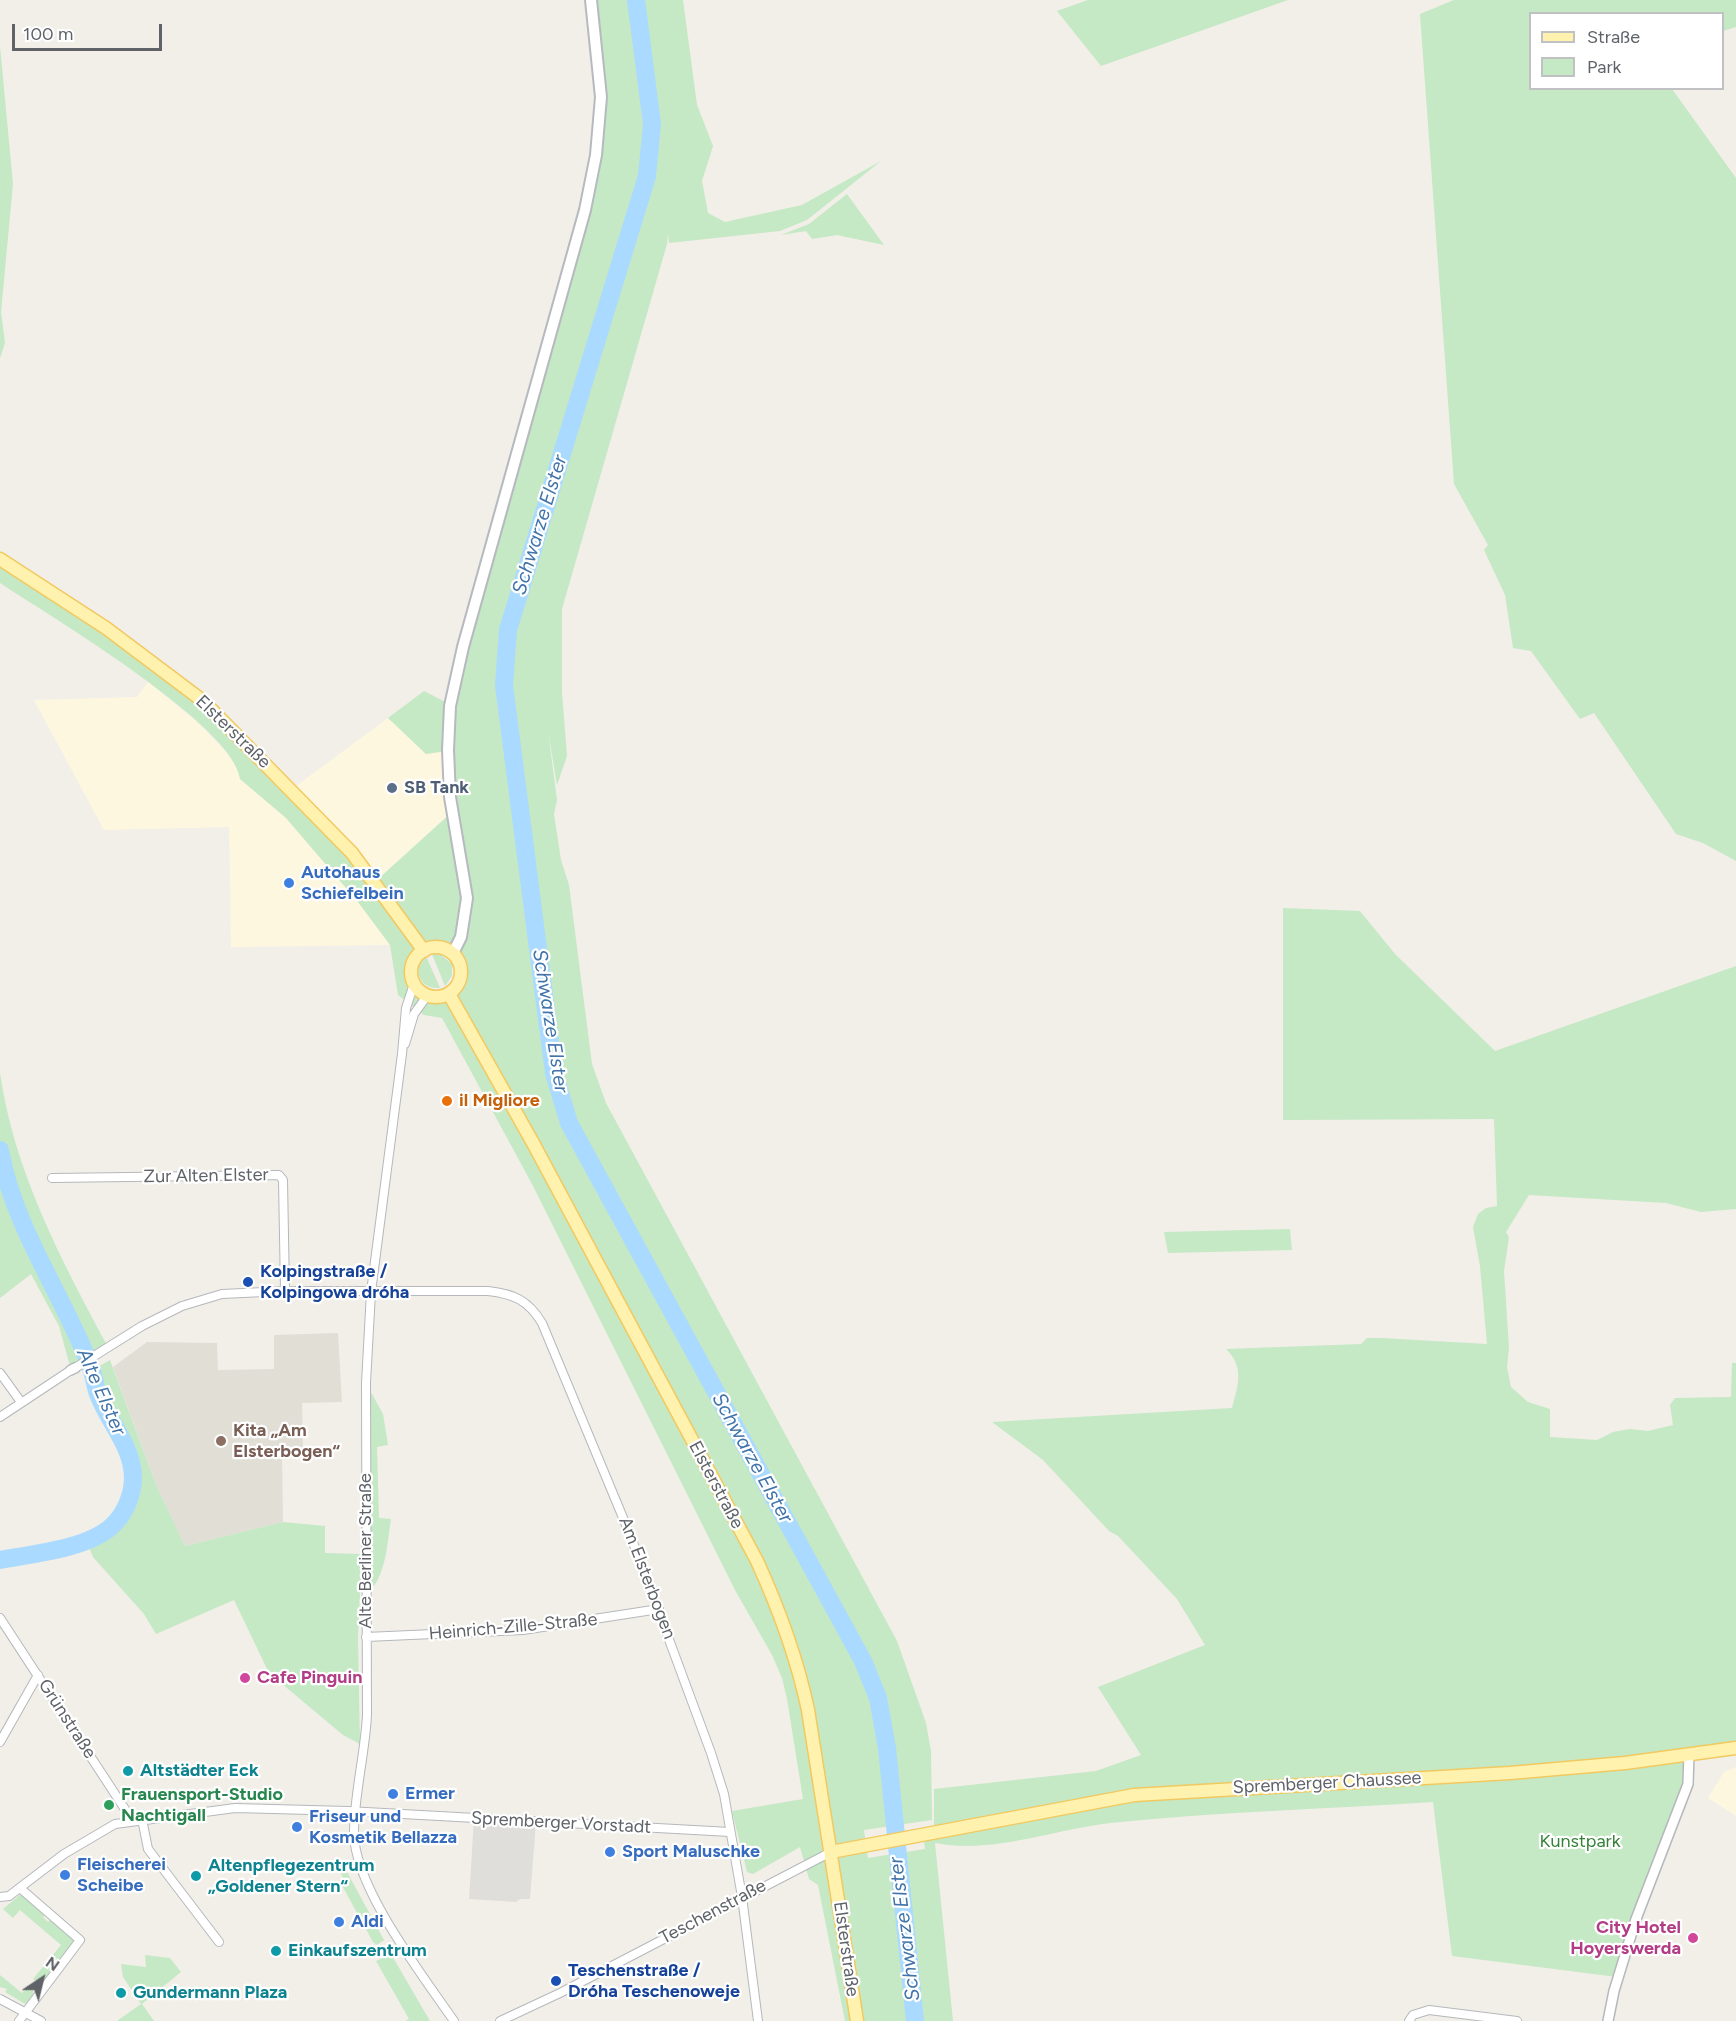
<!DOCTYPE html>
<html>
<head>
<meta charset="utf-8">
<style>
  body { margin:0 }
  #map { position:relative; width:1736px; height:2021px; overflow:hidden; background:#f1efe8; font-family:Figtree,sans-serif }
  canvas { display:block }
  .legend { position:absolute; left:1529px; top:12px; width:195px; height:78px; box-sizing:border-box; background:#fff; border:2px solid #bfc1c3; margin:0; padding:8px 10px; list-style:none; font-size:18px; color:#5f6368 }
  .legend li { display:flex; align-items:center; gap:12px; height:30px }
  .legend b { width:30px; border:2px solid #bfc1c3 }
  .north { position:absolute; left:12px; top:1949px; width:60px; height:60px; -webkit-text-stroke:4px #fff; paint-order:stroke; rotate:35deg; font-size:16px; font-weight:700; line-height:24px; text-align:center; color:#5f6368 }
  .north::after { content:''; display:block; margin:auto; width:21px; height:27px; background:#5f6368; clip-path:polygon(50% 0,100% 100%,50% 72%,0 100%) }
  .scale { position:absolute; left:12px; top:24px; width:150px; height:27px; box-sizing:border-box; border:3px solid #5f6368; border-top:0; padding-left:8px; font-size:18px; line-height:21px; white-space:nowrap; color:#5f6368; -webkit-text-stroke:4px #fff; paint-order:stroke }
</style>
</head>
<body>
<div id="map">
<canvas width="1736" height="2021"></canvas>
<ul class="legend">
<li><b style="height:8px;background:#fff2af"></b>Straße</li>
<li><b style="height:16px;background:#c5e8c5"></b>Park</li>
</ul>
<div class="north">N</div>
<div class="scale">100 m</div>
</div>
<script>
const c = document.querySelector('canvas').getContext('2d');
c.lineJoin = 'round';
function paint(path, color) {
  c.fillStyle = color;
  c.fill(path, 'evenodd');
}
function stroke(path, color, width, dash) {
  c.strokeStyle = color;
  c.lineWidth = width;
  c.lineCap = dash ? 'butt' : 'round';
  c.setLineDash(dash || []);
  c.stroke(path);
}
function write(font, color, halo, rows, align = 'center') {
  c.font = font + ' Figtree,sans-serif';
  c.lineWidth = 4.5;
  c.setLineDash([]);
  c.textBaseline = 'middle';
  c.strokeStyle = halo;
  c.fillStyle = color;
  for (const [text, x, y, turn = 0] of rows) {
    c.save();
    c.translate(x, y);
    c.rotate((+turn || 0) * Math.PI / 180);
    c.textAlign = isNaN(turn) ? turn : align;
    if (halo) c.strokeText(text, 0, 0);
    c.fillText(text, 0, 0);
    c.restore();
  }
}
const commercial = new Path2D(`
  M 148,682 L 196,721 L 231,757 L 239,768 L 240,779 L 286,818 L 358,902 L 390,945 L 231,947 L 229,827 L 104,830 L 34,700 L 137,697 Z
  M 388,718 L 426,754 L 447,751 L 452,812 L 375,881 L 292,789 Z
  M 1736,1767 L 1736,1816 L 1708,1798 L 1724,1772 Z`);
const industrial = new Path2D(`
  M 474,1819 L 536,1822 L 530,1899 L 520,1899 L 516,1902 L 469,1899 Z`);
const education = new Path2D(`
  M 338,1333 L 342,1402 L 302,1403 L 303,1453 L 282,1454 L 283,1522 L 185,1546 L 156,1485 L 113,1367 L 147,1342 L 217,1343 L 218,1370 L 274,1369 L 274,1335 Z`);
const green = new Path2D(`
  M 591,0 L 683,0 L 697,105 L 713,146 L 702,181 L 708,213 L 725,222 L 802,205 L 881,161 L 807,220 L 780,231 L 669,243 L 668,234 L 667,244 L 562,609 L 562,693 L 567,756 L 557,785 L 548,731 L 557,800 L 554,814 L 561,860 L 569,885 L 592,1064 L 606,1103 L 897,1641 L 926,1723 L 931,1751 L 932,1820 L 864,1830 L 868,1858 L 925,1849 L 923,1834 L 1134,1797 L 1198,1791 L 1510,1774 L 1625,1764 L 1688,1756 L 1687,1784 L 1634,1919 L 1617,1977 L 1452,1956 L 1433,1802 C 1326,1809 1217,1812 1110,1823 C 1051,1830 994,1854 935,1843 L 953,2021 L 857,2021 L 832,1853 L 859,1847 L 831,1852 L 814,1735 L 801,1673 L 774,1595 L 604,1273 L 466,1026 L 756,1561 C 799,1658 818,1747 830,1852 L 813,1861 L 830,1854 L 856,2021 L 845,2021 L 818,1885 L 809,1879 L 800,1847 L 753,1874 L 747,1872 L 732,1811 L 803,1799 L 787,1699 L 782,1678 L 772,1655 L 735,1590 L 532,1184 L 442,1018 L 424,1015 L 398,995 L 390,945 L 358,902 L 286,818 L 240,779 C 234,725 48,615 0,583 L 0,560 L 106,628 L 202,702 L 325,824 L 375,882 L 452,812 L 467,898 L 466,917 L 455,949 C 481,902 457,846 451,796 C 449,775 448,753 449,732 L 447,751 L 426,754 L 388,718 L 424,691 L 451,705 L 463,647 L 585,210 L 597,155 L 601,97 ZM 439,947 L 457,957 C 474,988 435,1012 414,985 L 410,998 C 416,974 402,950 439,947 Z
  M 1088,0 L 1288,0 L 1101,66 L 1057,11 Z
  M 1454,0 L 1736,0 L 1736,27 L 1723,31 L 1722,14 L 1530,14 L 1530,88 L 1672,89 L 1736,178 L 1736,861 L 1703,843 L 1676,834 L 1594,713 L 1580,719 L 1531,651 L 1513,648 L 1505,595 L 1484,550 L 1488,545 L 1454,484 L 1420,14 Z
  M 0,46 L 13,184 L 1,312 L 5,343 L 0,358 Z
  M 847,194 L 884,245 L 837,235 L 812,239 L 806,231 L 781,235 L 809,224 Z
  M 1283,908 L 1360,911 L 1395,954 L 1495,1051 L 1736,966 L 1736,1209 L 1701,1212 L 1666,1203 L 1529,1195 L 1506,1232 L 1509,1237 L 1504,1271 L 1509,1348 L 1507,1367 L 1511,1387 L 1528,1402 L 1550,1409 L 1550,1437 L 1597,1440 L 1613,1432 L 1630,1429 L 1648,1431 L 1673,1425 L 1670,1405 L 1675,1398 L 1731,1397 L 1732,1363 L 1736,1363 L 1736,1746 L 1625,1762 L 1198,1788 L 934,1831 L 934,1789 L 1096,1771 L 1141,1755 L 1098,1687 L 1205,1645 L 1177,1599 L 1118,1536 L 1109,1531 L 1043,1460 L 992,1422 L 1232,1408 C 1238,1385 1245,1368 1226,1349 L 1361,1344 L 1367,1338 L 1381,1338 L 1487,1344 L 1480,1266 L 1473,1227 L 1478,1214 L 1486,1208 L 1497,1206 L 1494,1119 L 1283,1120 Z
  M 432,954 L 440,954 L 452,964 L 452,976 L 445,986 Z
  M 426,956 L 440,988 C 426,989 418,981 418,968 Z
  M 0,1073 C 14,1171 61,1260 108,1347 L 71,1370 L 59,1326 L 31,1274 L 0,1298 Z
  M 1290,1229 L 1292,1250 L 1168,1253 L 1164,1232 Z
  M 110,1360 L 156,1485 L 185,1546 L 283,1522 L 325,1526 L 325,1553 L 362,1554 L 358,1637 L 360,1744 L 343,1735 L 269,1673 L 234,1600 L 156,1634 L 144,1614 L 93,1557 L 89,1547 C 94,1532 117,1525 126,1507 C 143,1472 122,1444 108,1415 C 101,1401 98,1385 93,1370 Z
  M 367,1385 L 383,1414 L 388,1445 L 377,1447 L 379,1518 L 391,1519 C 387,1545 386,1579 365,1596 Z
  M 347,1872 L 384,1940 L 377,1945 L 373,1942 L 339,1880 L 343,1878 L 341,1873 Z
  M 21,1894 L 45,1914 L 43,1917 L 48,1922 L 50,1920 L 73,1940 L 73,1944 L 42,1984 L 33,1979 L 61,1945 L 20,1910 L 13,1918 L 3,1909 Z
  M 391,1954 L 430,2021 L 405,2021 L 409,2019 L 376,1961 Z
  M 145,1955 L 170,1958 L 181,1972 L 142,2004 L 154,2021 L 117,2021 L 141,2004 L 123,1977 L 121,1964 L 146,1967 Z
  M 0,1975 L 22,1993 L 28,1986 L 33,1989 C 35,1995 29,2001 25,2004 L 5,1992 L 7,1989 L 0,1987 Z`);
const river = new Path2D(`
  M 636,0 L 652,124 L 647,176 L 508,630 L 504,685 L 554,1073 L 569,1123 L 863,1661 L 878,1698 L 887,1748 L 915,2021
  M 0,1150 C 14,1229 63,1294 91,1368 C 94,1376 95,1386 98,1394 C 109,1423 132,1445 133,1477 C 133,1495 125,1514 112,1526 C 87,1549 32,1554 0,1560`);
const minor = new Path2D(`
  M 414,984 L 406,1008 L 402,1054 L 371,1292 L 366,1383 L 367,1715 C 365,1754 354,1795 354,1833 C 354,1887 423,1976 454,2021
  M 405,1044 L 414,1014 L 427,996
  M 52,1178 L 279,1175 L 283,1180 L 285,1291
  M 75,1368 L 142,1326 L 182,1306 L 222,1294 L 285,1291 L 488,1291 C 514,1294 528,1300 542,1323 L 631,1537 L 711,1753 L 724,1794 L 742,1897 L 758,2021
  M 0,1373 L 21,1402
  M 0,1417 L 71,1370
  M 0,1618 L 132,1820
  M 366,1637 L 523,1630 L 659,1609
  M 0,1742 L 38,1675
  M 142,1819 L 148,1849 L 219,1942
  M 0,1897 L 9,1896 L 64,1854 L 115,1824 L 235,1808 L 348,1811 L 730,1832
  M 0,1999 L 41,2021
  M 19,2021 L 80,1940 L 20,1888
  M 500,2021 L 560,1993 L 831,1852
  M 1409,2021 L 1413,2015 L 1429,2010 L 1517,2021`);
const tertiary = new Path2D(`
  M 71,1370 L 75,1368
  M 1608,2021 L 1614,1991 L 1636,1919 L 1688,1784 L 1689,1754`);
const secondary = new Path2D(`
  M 453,953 L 461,937 L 467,898 L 450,797 L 448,750 L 450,706 L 463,647 L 585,210 L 596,155 L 601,97 L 591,0`);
const primary = new Path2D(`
  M 0,559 L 106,628 L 203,701 L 352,853 L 424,951
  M411 972a25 25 0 1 1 50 0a25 25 0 1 1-50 0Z
  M 449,994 L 533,1143 L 757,1561 C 779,1609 797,1658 808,1710 L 857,2021
  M 831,1852 L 1134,1795 L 1510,1773 L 1625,1763 L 1736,1748`);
const markers = [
  [392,788,6,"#5c6f8a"],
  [289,883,6,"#3f7fe0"],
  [447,1101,6,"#e8710a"],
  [248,1282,6,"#1a4fb4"],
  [221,1441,6,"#8d6e63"],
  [245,1678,6,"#d1479c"],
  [128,1771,6,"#0f9aa8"],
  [393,1794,6,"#3f7fe0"],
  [109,1805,6,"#2e9e5b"],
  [297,1827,6,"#3f7fe0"],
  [610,1852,6,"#3f7fe0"],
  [65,1875,6,"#3f7fe0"],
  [196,1876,6,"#0f9aa8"],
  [339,1922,6,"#3f7fe0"],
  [1693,1938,6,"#d1479c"],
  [276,1951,6,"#0f9aa8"],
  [556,1981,6,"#1a4fb4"],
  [121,1993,6,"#0f9aa8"]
];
const streetNames = [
  ["Elsterstraße",233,732,44],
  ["Zur Alten Elster",206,1176,-1],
  ["Elsterstraße",716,1485,62],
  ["Alte Berliner Straße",366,1551,-90],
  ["Am Elsterbogen",647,1578,69],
  ["Heinrich-Zille-Straße",513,1627,-5],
  ["Grünstraße",67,1719,57],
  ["Spremberger Chaussee",1327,1783,-3],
  ["Spremberger Vorstadt",561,1823,3],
  ["Teschenstraße",713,1912,-28],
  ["Elsterstraße",846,1949,82]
];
const serviceNames = [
  ["SB Tank",404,788]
];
const shopNames = [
  ["Autohaus",301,873],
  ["Schiefelbein",301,894],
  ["Ermer",405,1794],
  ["Friseur und",309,1817],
  ["Kosmetik Bellazza",309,1838],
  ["Sport Maluschke",622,1852],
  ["Fleischerei",77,1865],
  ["Scheibe",77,1886],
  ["Aldi",351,1922]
];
const foodNames = [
  ["il Migliore",459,1101]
];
const transitNames = [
  ["Kolpingstraße /",260,1272],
  ["Kolpingowa dróha",260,1293],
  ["Teschenstraße /",568,1971],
  ["Dróha Teschenoweje",568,1992]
];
const educationNames = [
  ["Kita „Am",233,1431],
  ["Elsterbogen“",233,1452]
];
const hotelNames = [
  ["Cafe Pinguin",257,1678],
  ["City Hotel",1681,1928,"right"],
  ["Hoyerswerda",1681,1949,"right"]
];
const cultureNames = [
  ["Altstädter Eck",140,1771],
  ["Altenpflegezentrum",208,1866],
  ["„Goldener Stern“",208,1887],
  ["Einkaufszentrum",288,1951],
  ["Gundermann Plaza",133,1993]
];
const leisureNames = [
  ["Frauensport-Studio",121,1795],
  ["Nachtigall",121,1816]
];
const parkNames = [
  ["Kunstpark",1580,1842]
];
const waterNames = [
  ["Schwarze Elster",540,525,-73],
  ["Schwarze Elster",550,1021,81],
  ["Alte Elster",101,1392,66],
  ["Schwarze Elster",752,1458,61],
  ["Schwarze Elster",905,1929,-97]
];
paint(commercial, '#fef7e0');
paint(industrial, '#e0deda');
paint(education, '#e1ded6');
paint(green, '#c5e8c5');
stroke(river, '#aadaff', 18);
stroke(minor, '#b5b8bc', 10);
stroke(tertiary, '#b5b8bc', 12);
stroke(secondary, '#b6babf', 14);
stroke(primary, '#f2c960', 15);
stroke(minor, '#fff', 8);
stroke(tertiary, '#fff', 9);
stroke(secondary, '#fff', 10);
stroke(primary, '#fff2af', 12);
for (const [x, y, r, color] of markers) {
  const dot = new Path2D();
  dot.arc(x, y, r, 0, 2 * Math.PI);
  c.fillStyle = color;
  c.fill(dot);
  stroke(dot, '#fff', 2);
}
write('18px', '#5f6368', '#fff', streetNames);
write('bold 18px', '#4e5e75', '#fff', serviceNames, 'left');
write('bold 18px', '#366cbe', '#fff', shopNames, 'left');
write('bold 18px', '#c56008', '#fff', foodNames, 'left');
write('bold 18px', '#164399', '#fff', transitNames, 'left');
write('bold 18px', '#785e54', '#fff', educationNames, 'left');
write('bold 18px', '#b23c85', '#fff', hotelNames, 'left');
write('bold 18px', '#0d838f', '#fff', cultureNames, 'left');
write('bold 18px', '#27864d', '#fff', leisureNames, 'left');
write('18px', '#348238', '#fff', parkNames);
write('italic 20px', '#4174aa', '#fff', waterNames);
</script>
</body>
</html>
